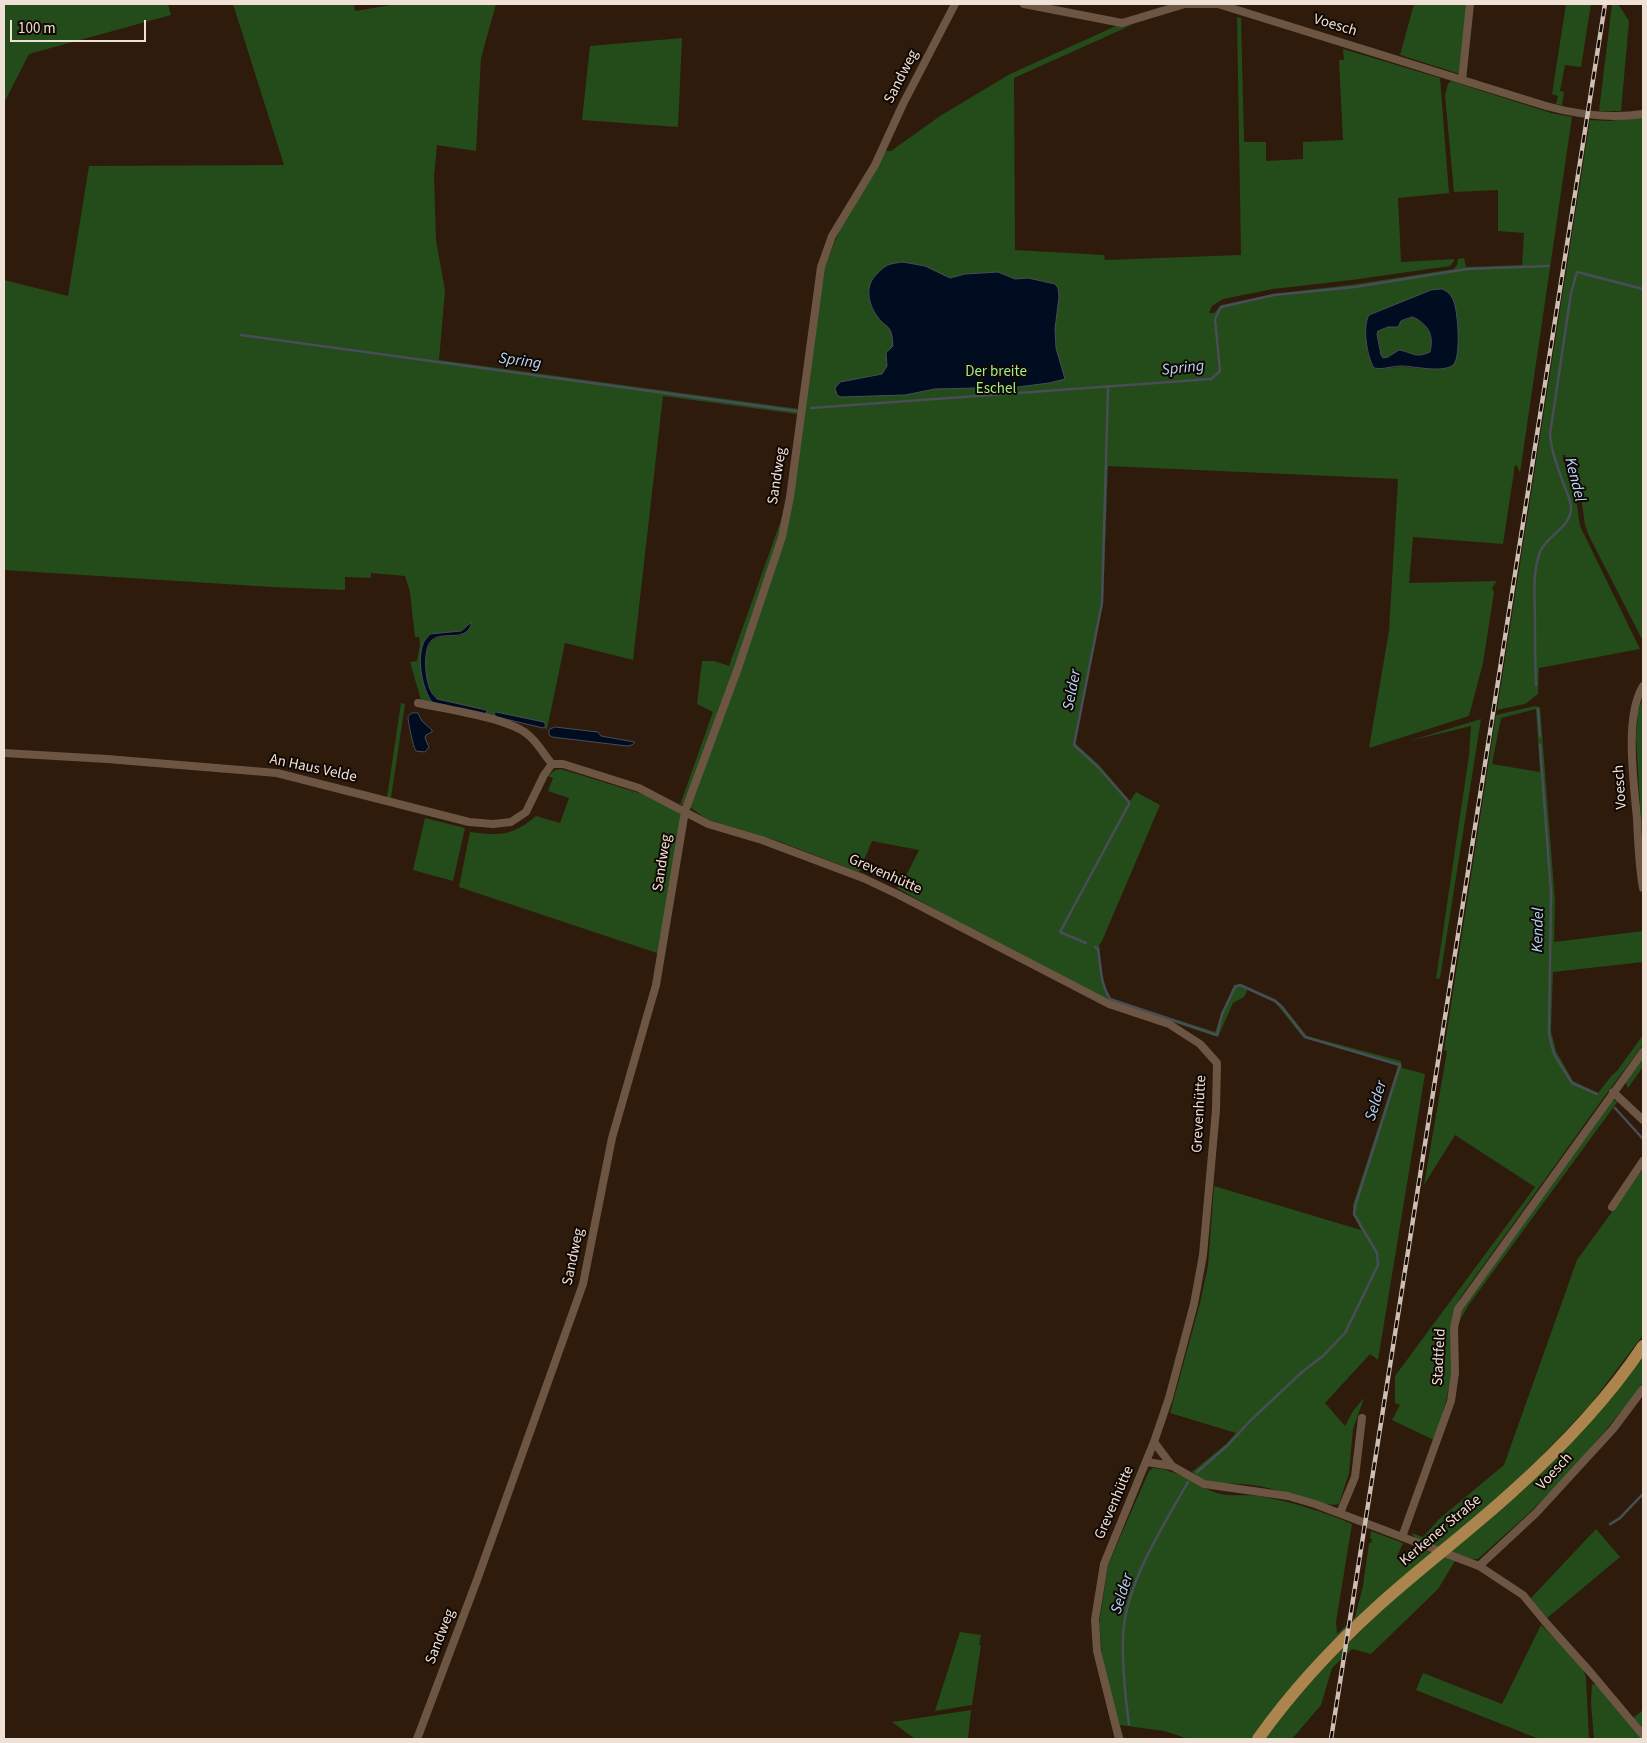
<!DOCTYPE html>
<html>
<head>
<meta charset="utf-8">
<style>
  body { margin:0 }
  #map { position:relative; width:1647px; height:1743px; overflow:hidden; background:#2f1b0b; font-family:"Source Sans 3",sans-serif }
  canvas { display:block }
  .frame { position:absolute; inset:0; border:5px solid #f0e1d7; pointer-events:none }
  .scale { position:absolute; left:10px; top:20px; width:136px; height:22px; box-sizing:border-box; border:2px solid #f0e1d7; border-top:0; padding-left:6px; font-size:15px; line-height:18px; white-space:nowrap; color:#f0e1d7; -webkit-text-stroke:4px #110803; paint-order:stroke }
</style>
</head>
<body>
<div id="map">
<canvas width="1647" height="1743"></canvas>
<div class="frame"></div>
<div class="scale">100 m</div>
</div>
<script>
const c = document.querySelector('canvas').getContext('2d');
c.lineJoin = 'round';
function paint(path, color) {
  c.fillStyle = color;
  c.fill(path, 'evenodd');
}
function stroke(path, color, width, dash) {
  c.strokeStyle = color;
  c.lineWidth = width;
  c.lineCap = dash ? 'butt' : 'round';
  c.setLineDash(dash || []);
  c.stroke(path);
}
function write(font, color, halo, rows, align = 'center') {
  c.font = font + ' "Source Sans 3",sans-serif';
  c.lineWidth = 4;
  c.setLineDash([]);
  c.textBaseline = 'middle';
  c.strokeStyle = halo;
  c.fillStyle = color;
  for (const [text, x, y, turn = 0] of rows) {
    c.save();
    c.translate(x, y);
    c.rotate((+turn || 0) * Math.PI / 180);
    c.textAlign = isNaN(turn) ? turn : align;
    if (halo) c.strokeText(text, 0, 0);
    c.fillText(text, 0, 0);
    c.restore();
  }
}
const green = new Path2D(`
  M 4,4 L 168,4 L 171,15 L 29,54 L 4,103 Z
  M 233,4 L 354,4 L 355,11 L 397,4 L 496,4 L 481,58 L 476,151 L 437,145 L 434,176 L 436,240 L 445,291 L 439,360 L 799,409 L 798,413 L 797,414 L 663,396 L 633,660 L 565,643 L 547,729 L 543,728 L 546,726 L 484,714 L 486,710 L 437,699 C 436,697 433,695 432,693 C 425,683 422,647 433,640 C 440,635 452,636 460,636 L 470,623 L 461,631 L 430,634 C 427,643 422,652 421,661 C 419,671 426,693 432,702 L 421,700 L 410,662 L 417,661 L 420,645 L 419,637 L 415,637 L 410,592 L 405,576 L 371,573 L 371,578 L 345,577 L 345,590 L 272,587 L 4,570 L 4,280 L 68,296 L 89,166 L 284,165 Z
  M 1414,4 L 1467,4 L 1460,74 L 1400,55 Z
  M 1566,4 L 1591,4 L 1581,67 L 1565,65 L 1560,91 L 1564,92 L 1562,105 L 1556,104 L 1558,96 L 1552,94 Z
  M 1612,4 L 1618,4 L 1629,21 L 1621,111 L 1599,111 Z
  M 1237,17 L 1241,18 L 1244,142 L 1266,142 L 1266,161 L 1303,159 L 1303,142 L 1343,140 L 1339,60 L 1344,60 L 1343,49 L 1440,78 L 1449,193 L 1398,198 L 1401,262 L 1454,259 L 1454,261 L 1450,266 L 1352,280 L 1273,289 L 1223,299 L 1212,306 L 1209,313 L 1214,313 L 1221,305 L 1274,294 L 1357,284 L 1454,269 L 1457,265 L 1458,259 L 1464,258 L 1466,267 L 1522,265 L 1524,233 L 1498,231 L 1498,190 L 1454,192 L 1445,95 L 1448,84 L 1451,81 L 1551,113 L 1572,117 L 1520,473 L 1517,466 L 1515,465 L 1503,544 L 1413,537 L 1409,583 L 1497,581 L 1492,588 L 1494,592 L 1483,663 L 1469,716 L 1369,748 L 1389,631 L 1398,479 L 1108,466 L 1103,603 L 1075,743 L 1099,765 L 1130,801 L 1136,792 L 1160,805 L 1102,941 L 1099,945 L 1104,988 L 1110,998 L 1215,1032 L 1221,1015 L 1234,985 L 1241,984 L 1275,999 L 1281,1004 L 1307,1036 L 1401,1061 L 1402,1068 L 1425,1074 L 1378,1360 L 1370,1354 L 1325,1403 L 1345,1426 L 1353,1411 L 1364,1398 L 1353,1429 L 1349,1473 L 1339,1504 C 1325,1507 1308,1499 1294,1494 C 1280,1491 1266,1487 1252,1485 C 1233,1482 1207,1487 1192,1472 L 1226,1444 L 1236,1433 L 1170,1413 L 1200,1303 L 1208,1266 L 1214,1186 L 1361,1230 L 1353,1214 L 1353,1205 L 1398,1066 L 1303,1037 L 1274,1001 L 1248,989 L 1244,997 L 1233,1003 L 1218,1037 L 1112,1002 L 1001,946 L 897,888 L 908,872 L 919,850 L 872,841 L 859,872 L 778,841 L 706,819 L 690,807 L 781,548 L 824,268 L 841,227 L 885,151 L 891,151 L 940,116 L 1010,74 L 1116,26 L 1121,27 L 1134,24 L 1014,78 L 1015,250 L 1104,255 L 1105,260 L 1241,255 ZM 1431,290 L 1453,365 C 1435,375 1410,364 1391,368 L 1367,353 L 1367,319 L 1375,312 L 1390,308 Z
  M 682,38 L 678,127 L 582,120 L 590,46 Z
  M 1643,116 L 1643,641 L 1589,536 L 1585,525 L 1581,497 L 1565,455 L 1562,455 L 1576,498 L 1580,526 L 1640,649 L 1539,668 L 1538,694 L 1525,704 L 1497,710 L 1590,120 L 1610,121 Z
  M 1413,317 C 1429,325 1434,335 1430,352 C 1415,359 1413,352 1399,350 L 1388,357 L 1383,358 L 1381,355 L 1377,334 L 1378,331 L 1388,327 L 1398,327 L 1401,321 Z
  M 786,506 L 770,566 L 735,670 L 685,804 L 680,805 L 713,712 L 697,704 L 702,661 L 714,661 L 729,666 Z
  M 1643,697 L 1643,855 L 1636,737 L 1638,712 Z
  M 401,703 L 405,704 L 391,798 L 387,797 Z
  M 1535,706 L 1540,707 L 1555,901 L 1554,942 L 1643,931 L 1643,962 L 1553,972 L 1551,1031 L 1556,1051 L 1573,1081 L 1598,1093 L 1612,1075 L 1617,1071 L 1643,1035 L 1643,1045 L 1604,1097 L 1460,1298 C 1446,1326 1454,1346 1451,1375 C 1448,1398 1441,1418 1434,1440 L 1392,1420 L 1400,1405 L 1395,1403 L 1395,1376 L 1535,1187 L 1455,1135 L 1424,1185 L 1447,1051 L 1444,1050 L 1496,715 ZM 1536,709 L 1540,772 L 1492,764 L 1501,718 Z
  M 1481,719 L 1440,978 L 1436,979 L 1469,755 L 1471,726 L 1409,741 Z
  M 561,769 L 642,794 L 672,807 L 680,813 L 681,820 L 660,954 L 459,887 L 470,832 C 499,836 513,836 536,816 L 560,823 L 569,798 L 548,791 L 553,778 L 548,776 L 555,770 Z
  M 425,818 L 465,828 L 453,881 L 413,870 Z
  M 1643,1058 L 1643,1067 L 1628,1088 L 1625,1082 Z
  M 1611,1100 L 1618,1101 L 1468,1306 L 1458,1324 L 1459,1314 L 1465,1304 Z
  M 1643,1169 L 1643,1335 L 1590,1405 L 1454,1549 L 1643,1352 L 1643,1382 L 1629,1402 L 1572,1470 L 1529,1513 L 1478,1559 C 1465,1561 1429,1543 1415,1538 L 1411,1533 L 1423,1537 L 1438,1520 L 1504,1465 L 1577,1260 Z
  M 1153,1468 C 1180,1470 1193,1485 1217,1493 C 1230,1497 1246,1494 1259,1496 C 1292,1502 1322,1511 1352,1524 L 1336,1622 L 1337,1634 L 1355,1617 L 1363,1586 L 1369,1543 L 1371,1543 L 1372,1539 L 1370,1538 L 1371,1531 L 1403,1543 L 1396,1559 L 1413,1547 L 1432,1553 L 1251,1739 L 1189,1739 L 1164,1731 L 1120,1725 L 1124,1739 L 1121,1739 L 1102,1655 L 1099,1625 L 1108,1565 L 1149,1471 Z
  M 1643,1492 L 1643,1495 L 1621,1519 L 1610,1526 L 1609,1524 L 1619,1517 Z
  M 1596,1529 L 1620,1557 L 1547,1618 L 1531,1598 Z
  M 1444,1557 L 1455,1561 L 1438,1589 L 1371,1654 L 1352,1649 L 1332,1668 L 1321,1705 L 1292,1739 L 1265,1739 C 1275,1726 1284,1712 1295,1700 C 1340,1648 1390,1601 1444,1557 Z
  M 1541,1625 L 1582,1666 L 1586,1678 L 1589,1739 L 1539,1739 L 1416,1690 L 1423,1673 L 1502,1704 Z
  M 960,1632 L 981,1635 L 979,1645 L 981,1645 L 972,1705 L 935,1711 Z
  M 1592,1684 L 1598,1685 L 1643,1739 L 1594,1739 L 1591,1703 Z
  M 971,1710 L 968,1739 L 915,1739 L 892,1722 Z
  M 1643,1710 L 1643,1731 L 1633,1718 Z`);
const water = new Path2D(`
  M 903,262 L 925,266 L 950,278 L 965,274 L 998,272 L 1015,279 L 1028,278 L 1055,284 L 1058,288 L 1059,297 L 1055,329 L 1056,348 L 1065,379 L 1049,383 L 1018,387 L 935,389 L 905,395 L 841,397 L 837,395 L 835,388 L 840,382 L 882,374 L 887,366 L 886,353 L 893,346 C 892,340 893,335 890,330 C 888,326 885,325 882,322 C 870,310 863,289 875,276 C 886,264 888,264 903,262 Z
  M 1442,289 C 1448,291 1452,296 1454,302 C 1458,313 1461,355 1454,364 C 1445,374 1414,366 1401,366 C 1392,366 1383,370 1374,368 C 1367,357 1362,327 1369,315 L 1431,290 ZM 1413,317 C 1429,325 1434,335 1430,352 C 1415,359 1412,352 1399,350 L 1388,357 L 1383,358 L 1381,355 L 1377,334 L 1378,331 L 1388,327 L 1398,327 L 1401,321 Z
  M 472,622 C 467,644 444,630 432,640 C 422,648 425,683 432,693 C 433,695 436,697 437,699 L 486,710 L 488,711 L 484,714 L 432,702 C 422,688 417,661 423,644 C 424,640 428,637 430,634 L 461,631 Z
  M 496,712 L 544,722 L 546,726 L 543,728 L 497,717 L 494,714 Z
  M 412,713 L 418,713 L 422,721 L 432,730 L 432,732 L 426,735 L 425,738 L 429,747 L 425,752 L 416,751 C 413,747 408,722 408,717 Z
  M 555,727 L 598,732 L 601,736 L 635,742 L 632,745 L 627,746 L 552,737 L 549,735 L 549,730 Z`);
const stream = new Path2D(`
  M 241,335 L 796,411
  M 811,408 L 1211,379 L 1220,371 L 1215,319 L 1221,307 L 1274,295 L 1355,287 L 1467,269 L 1549,266
  M 1536,685 C 1535,663 1535,642 1535,620 C 1535,599 1532,573 1540,552 C 1546,536 1569,529 1571,510 C 1572,502 1567,493 1564,485 C 1558,468 1551,451 1550,434 L 1571,293 L 1577,272 L 1643,289
  M 1538,709 L 1540,736
  M 1540,745 L 1551,892 L 1549,1034 L 1554,1054 L 1572,1083 L 1597,1094
  M 1086,943 L 1060,932 L 1129,804 L 1129,802 L 1098,767 L 1074,745 L 1102,603 L 1108,387
  M 1095,947 L 1098,949 C 1101,967 1100,983 1110,999 L 1217,1035 L 1222,1014 L 1235,987 L 1240,985 L 1275,1001 L 1282,1007 L 1305,1037 L 1400,1065 L 1356,1203 L 1354,1214 L 1377,1253 L 1378,1265 L 1345,1333 L 1323,1356 L 1302,1372 L 1250,1421 L 1227,1446 L 1197,1472
  M 1615,1108 L 1643,1139
  M 1610,1524 L 1620,1518 L 1643,1494
  M 1129,1724 C 1125,1695 1122,1665 1123,1636 C 1125,1585 1163,1526 1188,1482`);
const minor = new Path2D(`
  M 1024,4 L 1122,23 L 1185,4 L 1218,4 L 1546,106 C 1579,115 1610,119 1643,114
  M 1462,80 L 1470,4
  M 1643,686 C 1624,717 1634,783 1637,819 C 1638,842 1639,866 1643,888
  M 418,703 C 445,709 508,718 527,734 C 537,741 544,755 552,764
  M 4,753 L 107,759 L 277,773 L 469,822 L 493,824 L 511,822 L 526,812 L 544,775 L 552,764 L 563,764 L 639,788 L 708,824 L 762,840 L 863,878 L 899,895 L 1109,1004 L 1169,1024 L 1200,1044 L 1217,1063 L 1216,1110 L 1203,1255 L 1194,1304 L 1169,1398 L 1154,1442 L 1104,1564 L 1095,1620 L 1097,1651 L 1119,1739
  M 1613,1092 L 1643,1120
  M 1612,1207 L 1643,1161
  M 1154,1442 L 1172,1466
  M 1147,1462 L 1172,1466 L 1204,1484 L 1288,1496 L 1315,1504 L 1479,1566 L 1523,1595 L 1547,1624 L 1591,1673 L 1643,1735
  M 1340,1513 L 1355,1477 L 1362,1418
  M 1402,1537 L 1451,1401 L 1455,1373 L 1454,1328 L 1458,1309 L 1643,1052
  M 1479,1566 L 1536,1513 L 1613,1429 L 1643,1389
  M 417,1739 L 477,1580 L 583,1284 L 612,1138 L 656,985 L 685,811 L 738,668 L 782,537 L 790,497 L 821,267 L 832,236 L 875,165 L 903,104 L 955,4`);
const primary = new Path2D(`
  M 1258,1739 C 1292,1691 1333,1647 1377,1607 C 1421,1567 1468,1532 1512,1492 C 1561,1448 1607,1400 1643,1346`);
const rail = new Path2D(`
  M 1331,1739 L 1605,4`);
const streetNames = [
  ["Voesch",1335,26,17],
  ["Sandweg",902,77,-63],
  ["Sandweg",778,476,-81],
  ["An Haus Velde",313,769,12],
  ["Voesch",1621,787,-94],
  ["Sandweg",663,863,-81],
  ["Grevenhütte",885,875,24],
  ["Grevenhütte",1200,1114,-87],
  ["Sandweg",574,1257,-78],
  ["Stadtfeld",1440,1357,-87],
  ["Voesch",1555,1472,-47],
  ["Grevenhütte",1115,1503,-67],
  ["Kerkener Straße",1441,1531,-40],
  ["Sandweg",441,1637,-69]
];
const parkNames = [
  ["Der breite",996,373],
  ["Eschel",996,390]
];
const waterNames = [
  ["Spring",520,362,8],
  ["Spring",1183,369,-6],
  ["Kendel",1574,480,76],
  ["Selder",1073,690,-79],
  ["Kendel",1539,930,-89],
  ["Selder",1377,1101,-73],
  ["Selder",1123,1594,-72]
];
paint(green, '#234c1a');
paint(water, '#000d20');
stroke(water, '#484d57', 1);
stroke(stream, '#484d57', 2.5);
stroke(minor, '#6d5544', 8);
stroke(primary, '#ac854e', 12);
stroke(rail, '#cebeb3', 4.5);
stroke(rail, '#110803', 2.5, [8]);
write('15px', '#f0e1d7', '#110803', streetNames);
write('15px', '#9ff08e', '#110803', parkNames);
write('italic 16px', '#b5d7fa', '#110803', waterNames);
</script>
</body>
</html>
